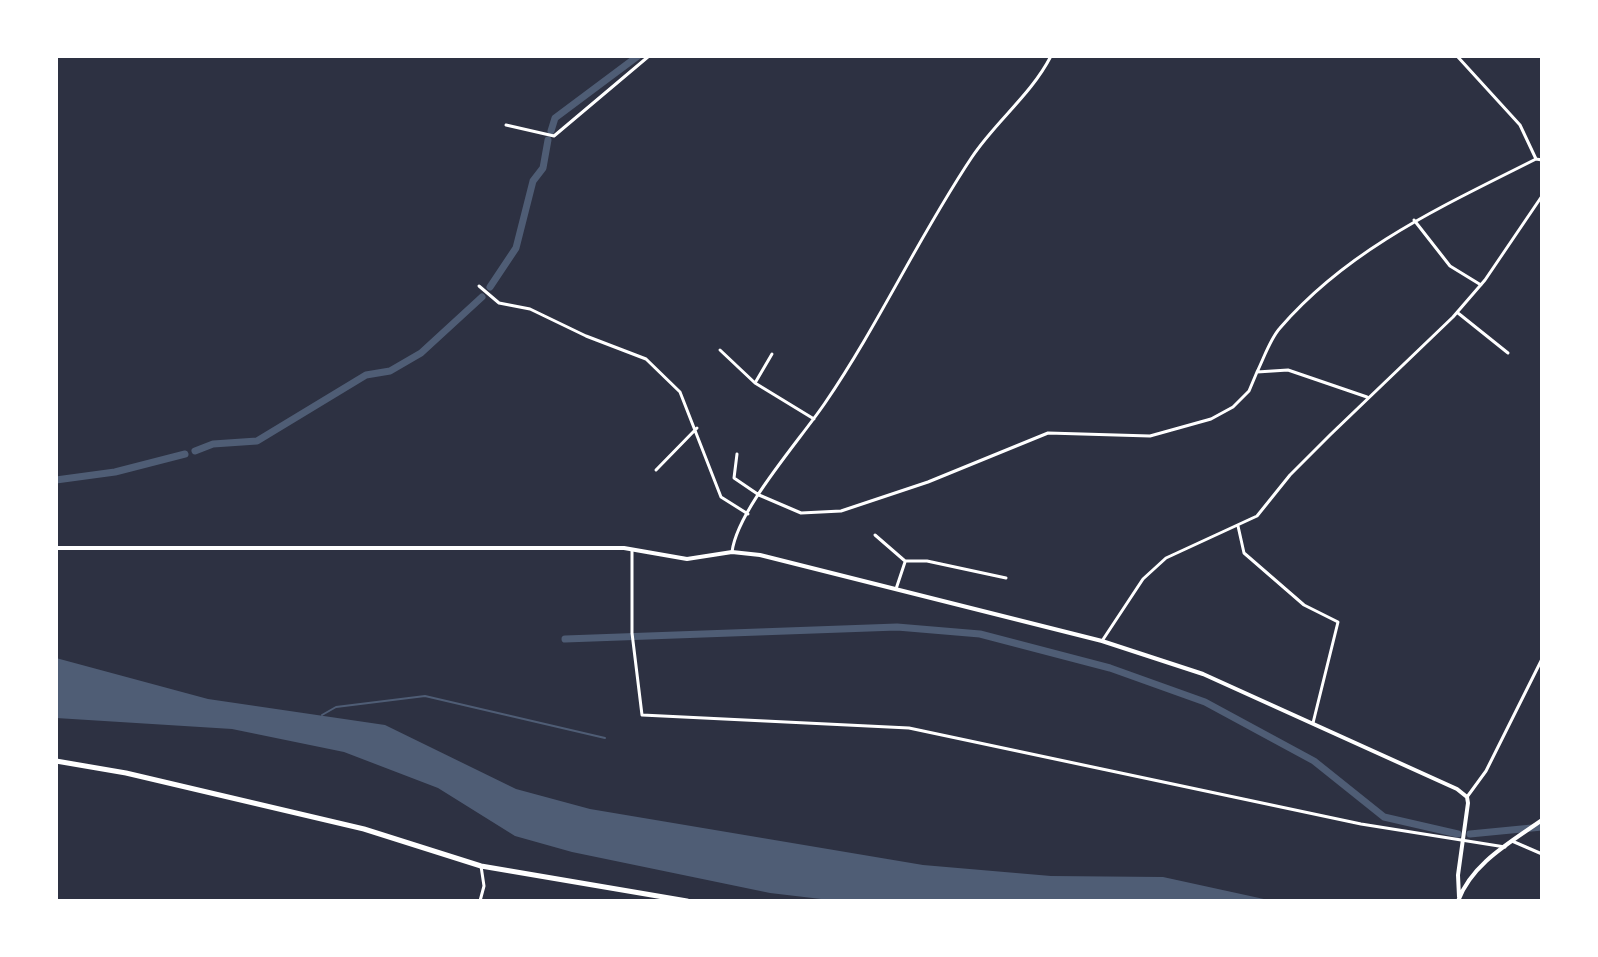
<!DOCTYPE html>
<html>
<head>
<meta charset="utf-8">
<style>
  body { margin:0 }
  #map { position:relative; width:1598px; height:957px; overflow:hidden; background:#2d3142; font-family:"Sofia Sans Condensed",sans-serif }
  canvas { display:block }
  .frame { position:absolute; inset:0; border:58px solid #fff; pointer-events:none }
</style>
</head>
<body>
<div id="map">
<canvas width="1598" height="957"></canvas>
<div class="frame"></div>
</div>
<script>
const c = document.querySelector('canvas').getContext('2d');
c.lineJoin = 'round';
function paint(path, color) {
  c.fillStyle = color;
  c.fill(path, 'evenodd');
}
function stroke(path, color, width, dash) {
  c.strokeStyle = color;
  c.lineWidth = width;
  c.lineCap = dash ? 'butt' : 'round';
  c.setLineDash(dash || []);
  c.stroke(path);
}
const water = new Path2D(`
  M 56,658 L 208,699 L 385,725 L 516,789 L 590,809 L 923,865 L 1051,876 L 1163,877 L 1273,901 L 838,901 L 770,893 L 572,852 L 515,836 L 438,788 L 344,752 L 232,729 L 56,718 Z`);
const stream = new Path2D(`
  M 322,715 L 336,707 L 425,696 L 605,738`);
const canal = new Path2D(`
  M 551,131 L 555,118 L 638,56
  M 490,287 L 516,248 L 533,181 L 543,168 L 548,140
  M 195,451 L 213,444 L 257,441 L 366,375 L 390,371 L 421,353 L 482,297
  M 56,480 L 115,472 L 185,454
  M 565,639 L 897,627 L 980,634 L 1110,668 L 1205,702 L 1314,761 L 1384,817 L 1458,834
  M 1470,834 L 1542,827`);
const minor = new Path2D(`
  M 1457,56 L 1520,125 L 1536,159 L 1542,160
  M 506,125 L 554,136 L 649,56
  M 1414,220 L 1450,266 L 1481,285
  M 479,286 L 499,303 L 530,309 L 586,336 L 646,359 L 680,392 L 721,497 L 748,514
  M 1458,313 L 1508,353
  M 720,350 L 755,383 L 814,419
  M 1257,372 C 1264,358 1270,339 1280,328 C 1349,248 1443,206 1536,159
  M 755,383 L 772,354
  M 737,454 L 734,478 L 759,495 L 801,513 L 841,511 L 928,482 L 1048,433 L 1150,436 L 1211,419 L 1233,407 L 1249,391 L 1257,372 L 1288,370 L 1367,397
  M 656,470 L 697,428
  M 1238,526 L 1244,553 L 1304,605 L 1338,622 L 1313,723
  M 875,535 L 905,561 L 927,561 L 1006,578
  M 632,551 L 632,633 L 642,715 L 909,728 L 1361,824 L 1505,847
  M 732,552 C 737,510 800,440 825,403 C 879,324 919,236 972,157 C 996,121 1031,95 1051,56
  M 896,589 L 905,562
  M 1102,641 L 1143,579 L 1166,558 L 1257,516 L 1290,475 L 1330,435 L 1453,317 L 1485,280 L 1542,196
  M 1467,797 L 1486,771 L 1542,659
  M 1512,841 L 1542,854
  M 480,901 L 484,886 L 481,866`);
const tertiary = new Path2D(`
  M 56,548 L 624,548 L 687,559 L 732,552 L 760,555 L 1102,641 L 1203,674 L 1457,789 L 1467,797 L 1468,803 L 1458,875 L 1459,897
  M 1458,901 C 1472,863 1511,842 1542,820`);
const primary = new Path2D(`
  M 56,761 L 126,773 L 364,829 L 481,866 L 687,901`);
paint(water, '#4f5d75');
stroke(stream, '#4f5d75', 2);
stroke(canal, '#4f5d75', 7);
stroke(minor, '#fff', 3);
stroke(tertiary, '#fff', 4);
stroke(primary, '#fff', 5);
</script>
</body>
</html>
